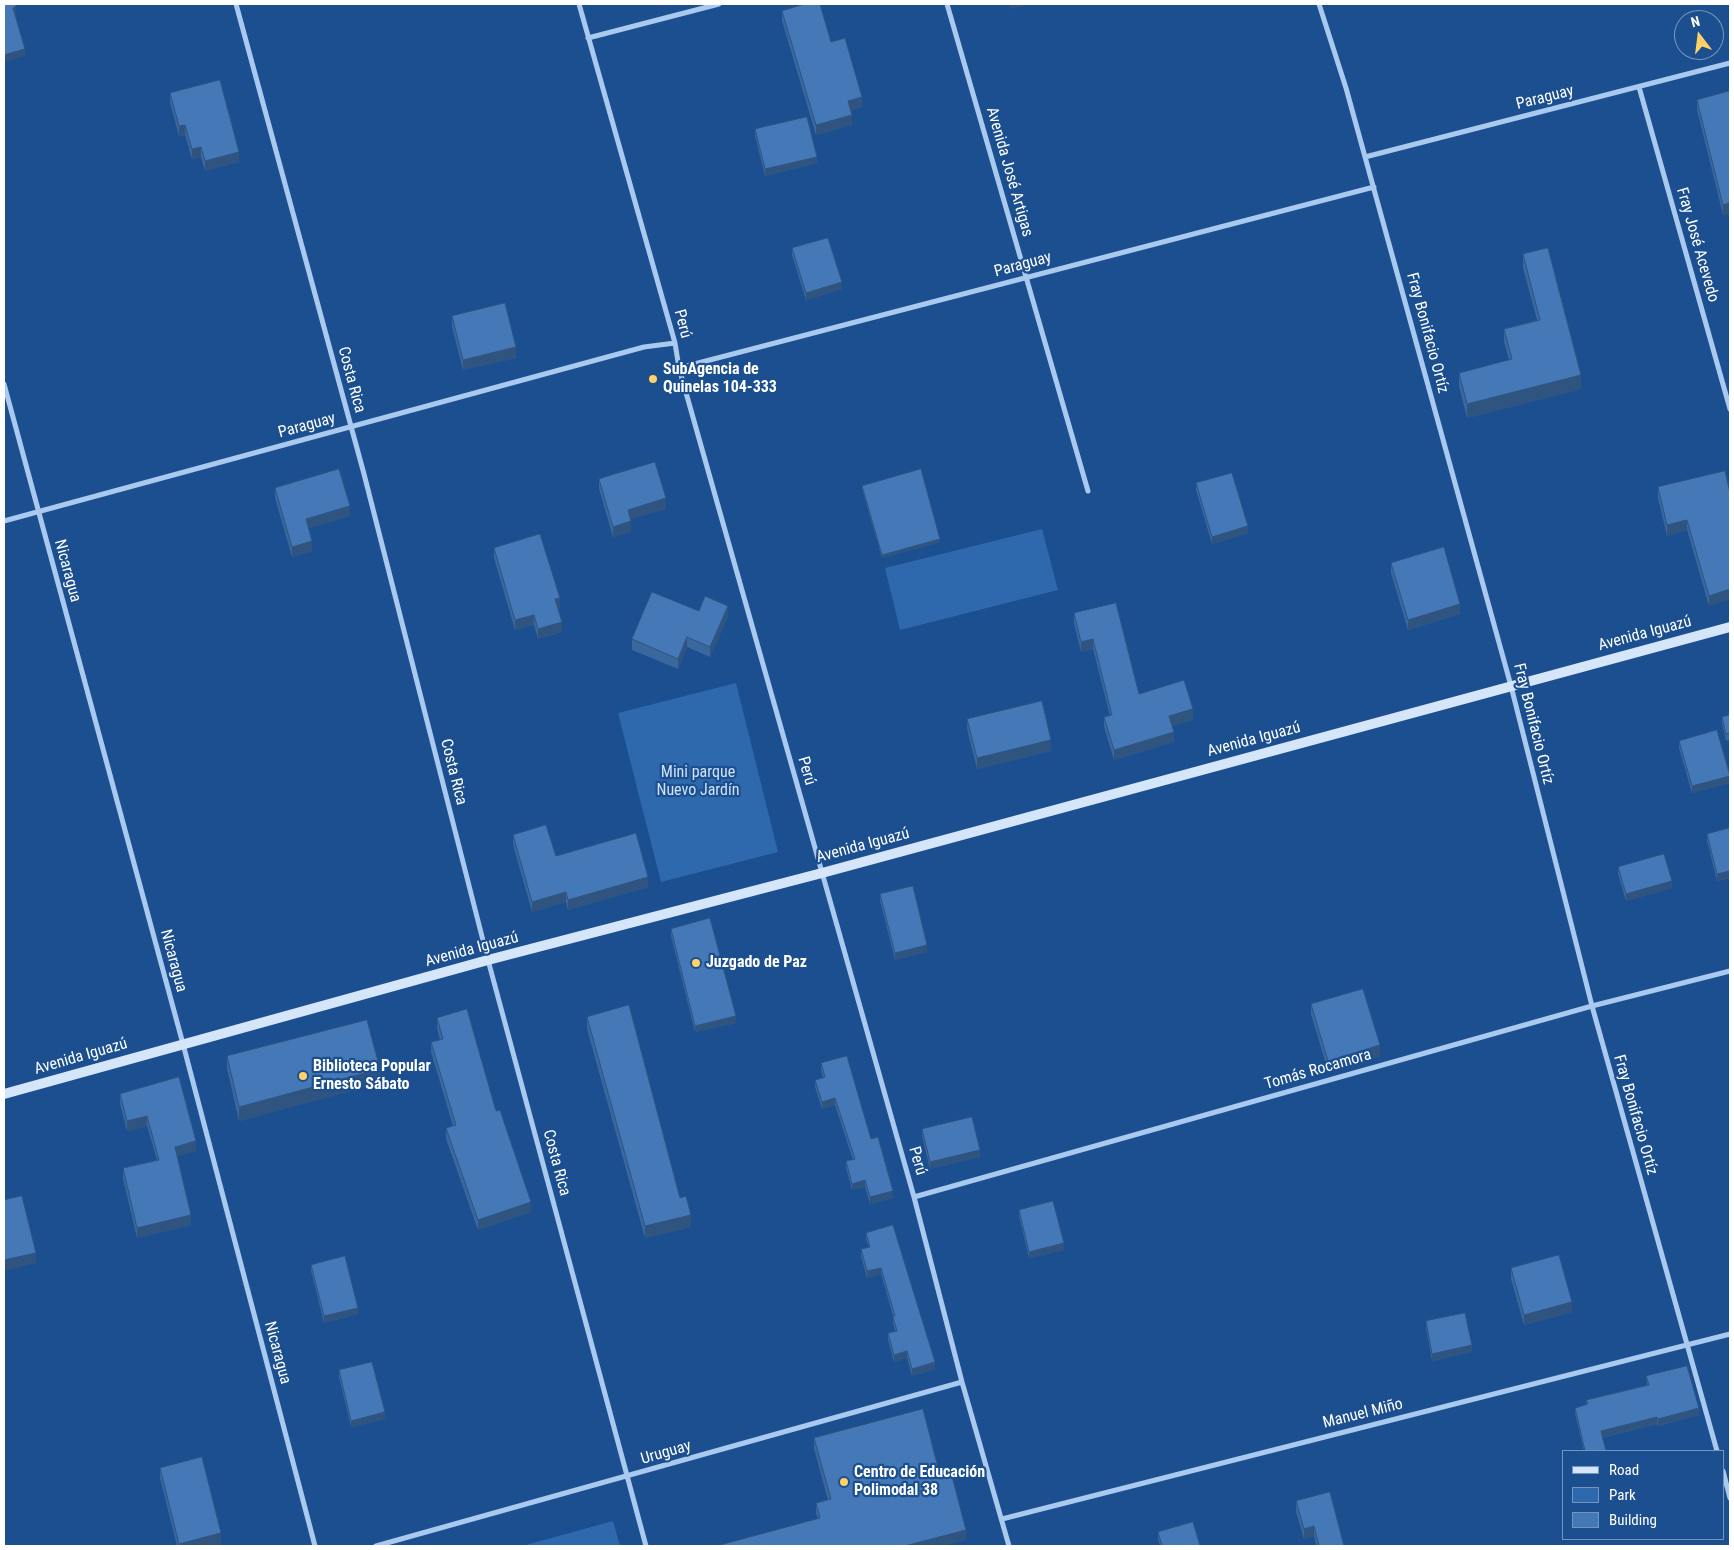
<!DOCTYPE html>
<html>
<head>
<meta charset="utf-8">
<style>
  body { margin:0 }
  #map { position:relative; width:1734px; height:1550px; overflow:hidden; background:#1b4f8f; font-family:"Roboto Condensed",sans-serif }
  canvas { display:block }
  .frame { position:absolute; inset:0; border:5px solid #fff; pointer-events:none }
  .legend { position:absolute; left:1562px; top:1450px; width:162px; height:90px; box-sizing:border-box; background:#1b4f8f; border:1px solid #7695bc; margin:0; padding:6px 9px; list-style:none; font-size:15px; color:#fff }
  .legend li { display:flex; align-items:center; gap:10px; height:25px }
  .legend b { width:25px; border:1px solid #7695bc }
  .north { position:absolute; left:1674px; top:10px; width:50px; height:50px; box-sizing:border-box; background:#1b4f8f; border:1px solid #7695bc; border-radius:50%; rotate:345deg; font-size:14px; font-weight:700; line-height:20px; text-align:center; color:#fff }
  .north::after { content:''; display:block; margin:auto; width:18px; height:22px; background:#ffd166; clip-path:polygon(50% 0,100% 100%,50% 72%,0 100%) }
</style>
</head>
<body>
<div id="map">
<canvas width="1734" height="1550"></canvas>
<div class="frame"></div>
<ul class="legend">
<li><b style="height:6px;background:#d6e6fa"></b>Road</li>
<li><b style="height:14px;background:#2e69ad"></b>Park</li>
<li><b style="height:14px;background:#4478b7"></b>Building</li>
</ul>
<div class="north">N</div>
</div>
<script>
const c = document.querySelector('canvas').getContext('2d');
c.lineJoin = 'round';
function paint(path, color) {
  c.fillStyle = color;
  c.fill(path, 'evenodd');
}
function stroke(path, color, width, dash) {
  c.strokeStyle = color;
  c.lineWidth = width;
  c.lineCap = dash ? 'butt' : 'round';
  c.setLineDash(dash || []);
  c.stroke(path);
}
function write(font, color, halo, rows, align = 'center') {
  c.font = font + ' "Roboto Condensed",sans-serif';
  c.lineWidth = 4.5;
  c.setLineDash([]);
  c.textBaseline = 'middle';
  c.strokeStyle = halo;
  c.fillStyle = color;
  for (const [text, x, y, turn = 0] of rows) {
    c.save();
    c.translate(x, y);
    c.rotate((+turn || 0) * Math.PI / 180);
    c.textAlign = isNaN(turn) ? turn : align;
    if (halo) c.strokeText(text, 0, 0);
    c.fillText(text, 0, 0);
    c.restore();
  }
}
const green = new Path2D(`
  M 1042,529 L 1058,590 L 900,630 L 885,568 Z
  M 736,683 L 778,852 L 661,882 L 618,713 Z
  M 613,1521 L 620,1546 L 522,1546 Z`);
const street = new Path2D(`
  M 236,4 L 364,474 L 488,960 L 646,1546
  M 579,4 L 675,343 L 679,368 L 914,1197 L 962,1382 L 1009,1546
  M 947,4 L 1088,491
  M 1319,4 L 1346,88 L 1511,686 L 1592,1006 L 1717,1451
  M 588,38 L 719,4
  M 1639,87 L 1730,409
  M 1365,157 L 1730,63
  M 679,368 L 1374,187
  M 4,384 L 183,1044 L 315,1546
  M 4,521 L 644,347 L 675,343
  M 914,1197 L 1592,1006 L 1730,971
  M 1723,1471 L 1730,1498
  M 1002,1519 L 1730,1334
  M 376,1546 L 962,1382`);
const secondary = new Path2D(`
  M 4,1094 L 488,960 L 822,873 L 1730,627`);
const wall = new Path2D(`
  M 782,11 L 862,107 L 850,111 L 852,125 L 816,135 L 782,21 Z
  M 1730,91 L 1730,213 L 1723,215 L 1697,110 L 1697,100 Z
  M 170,93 L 239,162 L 205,171 L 201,157 L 192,159 L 185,135 L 179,136 L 170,103 Z
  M 755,129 L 817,163 L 765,176 L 755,136 Z
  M 792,248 L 842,289 L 806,300 L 792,255 Z
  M 1523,254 L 1581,389 L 1467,418 L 1459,386 L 1459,373 L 1509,360 L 1504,342 L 1504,329 L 1537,320 L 1523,268 Z
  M 452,316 L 516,358 L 463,370 L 452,327 Z
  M 1725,471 L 1709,606 L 1687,530 L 1667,536 L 1658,498 L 1658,487 Z
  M 599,479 L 666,509 L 630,519 L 631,532 L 613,537 L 599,489 Z
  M 1196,483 L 1248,533 L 1212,544 L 1196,490 Z
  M 862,486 L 940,542 L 882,558 L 862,489 Z
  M 275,488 L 350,516 L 309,528 L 312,551 L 292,557 L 275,498 Z
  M 494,548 L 560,608 L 558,609 L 562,632 L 538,639 L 534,625 L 515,630 L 494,558 Z
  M 1391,563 L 1460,614 L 1408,630 L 1391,573 Z
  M 699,611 L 728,616 L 710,657 L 687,647 L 678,669 L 632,650 L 632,639 Z
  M 1074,613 L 1139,694 L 1193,720 L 1172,726 L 1174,742 L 1114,760 L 1104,727 L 1104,717 L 1110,716 L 1093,649 L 1081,652 L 1074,624 Z
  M 1730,715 L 1730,740 L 1726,741 L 1722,724 L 1722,717 Z
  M 967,719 L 1051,751 L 977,769 L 967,729 Z
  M 1679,741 L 1730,783 L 1692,793 L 1679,748 Z
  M 1730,828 L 1730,878 L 1717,881 L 1707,841 L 1707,834 Z
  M 513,835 L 556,856 L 648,887 L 568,910 L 566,902 L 532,912 L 513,845 Z
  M 1618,867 L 1672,888 L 1626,901 L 1618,874 Z
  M 880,894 L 927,952 L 895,960 L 880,901 Z
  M 671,929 L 736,1023 L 695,1032 L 671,936 Z
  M 1311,1004 L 1380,1056 L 1328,1071 L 1311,1014 Z
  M 587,1017 L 680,1198 L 691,1227 L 645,1238 L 587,1029 Z
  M 437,1018 L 496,1111 L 531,1212 L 478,1230 L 446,1139 L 446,1128 L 453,1126 L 431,1052 L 431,1042 L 440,1040 L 437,1028 Z
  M 227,1056 L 380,1083 L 239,1121 L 227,1069 Z
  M 821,1063 L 871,1139 L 893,1198 L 870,1204 L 865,1187 L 852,1190 L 846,1168 L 846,1161 L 853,1160 L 835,1105 L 822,1109 L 815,1087 L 815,1080 L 823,1078 L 821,1070 Z
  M 120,1094 L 196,1151 L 177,1156 L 191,1225 L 137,1238 L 123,1179 L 123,1168 L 157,1160 L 147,1126 L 127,1131 L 120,1104 Z
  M 922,1129 L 980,1157 L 930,1169 L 922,1136 Z
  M 1019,1210 L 1064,1250 L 1029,1258 L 1019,1216 Z
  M 866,1233 L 935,1369 L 912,1376 L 907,1358 L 894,1362 L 888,1340 L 888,1333 L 895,1331 L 893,1323 L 893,1316 L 881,1274 L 867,1278 L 861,1256 L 861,1249 L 869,1247 L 866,1240 Z
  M 311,1265 L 358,1314 L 324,1323 L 311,1271 Z
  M 1511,1268 L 1572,1312 L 1524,1325 L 1511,1279 Z
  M 1426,1321 L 1472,1352 L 1432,1361 L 1426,1328 Z
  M 339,1370 L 385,1419 L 351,1427 L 339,1377 Z
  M 1646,1376 L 1699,1415 L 1658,1426 L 1657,1424 L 1602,1438 L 1606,1451 L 1584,1451 L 1575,1414 L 1575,1408 L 1586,1405 L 1586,1400 L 1647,1385 Z
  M 814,1438 L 941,1479 L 966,1540 L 818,1518 L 816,1514 L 816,1503 L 828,1500 L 814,1449 Z
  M 160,1468 L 221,1544 L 211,1546 L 177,1546 L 160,1478 Z
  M 1296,1501 L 1344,1546 L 1316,1546 L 1314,1536 L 1304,1539 L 1296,1512 Z
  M 1158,1532 L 1200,1546 L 1160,1546 L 1158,1539 Z`);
const shadedWall = new Path2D(`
  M 1010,4 L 1031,4 L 1010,9 Z
  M 16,6 L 16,13 L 13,14 L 13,8 Z
  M 25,49 L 25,56 L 4,62 L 4,55 Z
  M 862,97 L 862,107 L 848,112 L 848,101 Z
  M 852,115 L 852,125 L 816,135 L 816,125 Z
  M 185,125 L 185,135 L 179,136 L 179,126 Z
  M 201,147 L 201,157 L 192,159 L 192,149 Z
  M 239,152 L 239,162 L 205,171 L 205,161 Z
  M 817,157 L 817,163 L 765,176 L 765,169 Z
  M 1730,203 L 1730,213 L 1723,215 L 1723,205 Z
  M 842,282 L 842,289 L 806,300 L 806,293 Z
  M 516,347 L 516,358 L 463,370 L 463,360 Z
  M 1581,375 L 1581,389 L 1467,418 L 1467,404 Z
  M 666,498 L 666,509 L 628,520 L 628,510 Z
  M 350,506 L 350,516 L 306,529 L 306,519 Z
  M 1687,520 L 1687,530 L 1667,536 L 1667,525 Z
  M 631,521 L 631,532 L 613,537 L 613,527 Z
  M 1248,526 L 1248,533 L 1212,544 L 1212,537 Z
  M 940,539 L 940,542 L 882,558 L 882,555 Z
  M 312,541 L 312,551 L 292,557 L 292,547 Z
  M 1730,589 L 1730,599 L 1709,606 L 1709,596 Z
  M 560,598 L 560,608 L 555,610 L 555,599 Z
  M 1460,604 L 1460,614 L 1408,630 L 1408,620 Z
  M 728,606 L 728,616 L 710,657 L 710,647 Z
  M 534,615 L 534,625 L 515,630 L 515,620 Z
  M 562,622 L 562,632 L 538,639 L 538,629 Z
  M 687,637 L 687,647 L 678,669 L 678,659 Z
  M 1093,639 L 1093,649 L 1081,652 L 1081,642 Z
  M 1193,709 L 1193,720 L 1169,727 L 1169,716 Z
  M 1174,732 L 1174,742 L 1114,760 L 1114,750 Z
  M 1051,740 L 1051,751 L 977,769 L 977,758 Z
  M 1730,776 L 1730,783 L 1692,793 L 1692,786 Z
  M 1730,871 L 1730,878 L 1717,881 L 1717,874 Z
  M 648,877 L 648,887 L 568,910 L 568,900 Z
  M 1672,881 L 1672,888 L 1626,901 L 1626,894 Z
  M 566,892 L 566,902 L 532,912 L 532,902 Z
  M 927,945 L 927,952 L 895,960 L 895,953 Z
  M 736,1016 L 736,1023 L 695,1032 L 695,1026 Z
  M 1380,1045 L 1380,1056 L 1328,1071 L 1328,1061 Z
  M 380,1069 L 380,1083 L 239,1121 L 239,1107 Z
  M 835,1098 L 835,1105 L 822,1109 L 822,1102 Z
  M 147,1116 L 147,1126 L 127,1131 L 127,1121 Z
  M 196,1141 L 196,1151 L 175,1157 L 175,1147 Z
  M 980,1150 L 980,1157 L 930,1169 L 930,1162 Z
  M 865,1180 L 865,1187 L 852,1190 L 852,1184 Z
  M 893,1191 L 893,1198 L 870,1204 L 870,1197 Z
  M 531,1202 L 531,1212 L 478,1230 L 478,1220 Z
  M 191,1215 L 191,1225 L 137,1238 L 137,1228 Z
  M 691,1215 L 691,1227 L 645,1238 L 645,1226 Z
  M 1064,1243 L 1064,1250 L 1029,1258 L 1029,1252 Z
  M 36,1253 L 36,1263 L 4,1271 L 4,1260 Z
  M 881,1268 L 881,1274 L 867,1278 L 867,1271 Z
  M 1572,1302 L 1572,1312 L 1524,1325 L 1524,1315 Z
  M 358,1308 L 358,1314 L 324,1323 L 324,1316 Z
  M 1472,1345 L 1472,1352 L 1432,1361 L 1432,1354 Z
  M 907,1351 L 907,1358 L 894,1362 L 894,1355 Z
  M 935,1362 L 935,1369 L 912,1376 L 912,1369 Z
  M 1699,1408 L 1699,1415 L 1658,1426 L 1658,1419 Z
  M 385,1412 L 385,1419 L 351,1427 L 351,1421 Z
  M 1657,1417 L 1657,1424 L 1601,1438 L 1601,1431 Z
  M 1314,1526 L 1314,1536 L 1304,1539 L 1304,1529 Z
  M 966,1530 L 966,1540 L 943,1546 L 905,1546 Z
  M 221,1533 L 221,1544 L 211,1546 L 179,1546 L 179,1544 Z`);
const building = new Path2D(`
  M 4,4 L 16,4 L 16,6 L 13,8 L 25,49 L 4,55 Z
  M 805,4 L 820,4 L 831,42 L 845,38 L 862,97 L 848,101 L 852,115 L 816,125 L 782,11 Z
  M 220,80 L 239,152 L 205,161 L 201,147 L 192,149 L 185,125 L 179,126 L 170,93 Z
  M 1730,91 L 1730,203 L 1723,205 L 1697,100 Z
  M 807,117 L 817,157 L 765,169 L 755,129 Z
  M 828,238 L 842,282 L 806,293 L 792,248 Z
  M 1548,248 L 1581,375 L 1467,404 L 1459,373 L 1512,359 L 1504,329 L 1540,320 L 1523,254 Z
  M 505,303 L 516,347 L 463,360 L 452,316 Z
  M 655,462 L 666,498 L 628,510 L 631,521 L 613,527 L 599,479 Z
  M 339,469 L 350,506 L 306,519 L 312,541 L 292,547 L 275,488 Z
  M 921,469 L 940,539 L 882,555 L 862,486 Z
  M 1725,471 L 1730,493 L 1730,589 L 1709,596 L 1687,520 L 1667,525 L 1658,487 Z
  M 1232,473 L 1248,526 L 1212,537 L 1196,483 Z
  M 540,534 L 560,598 L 555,599 L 562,622 L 538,629 L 534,615 L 515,620 L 494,548 Z
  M 1444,547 L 1460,604 L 1408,620 L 1391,563 Z
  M 652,592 L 699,611 L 705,596 L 728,606 L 710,647 L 687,637 L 678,659 L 632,639 Z
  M 1116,603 L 1139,694 L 1184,680 L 1193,709 L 1169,716 L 1174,732 L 1114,750 L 1104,717 L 1112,715 L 1093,639 L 1081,642 L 1074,613 Z
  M 1042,701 L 1051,740 L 977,758 L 967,719 Z
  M 1730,715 L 1730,733 L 1726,734 L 1722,717 Z
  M 1717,730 L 1730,776 L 1692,786 L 1679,741 Z
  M 546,825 L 556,856 L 636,833 L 648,877 L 568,900 L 566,892 L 532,902 L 513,835 Z
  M 1730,828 L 1730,871 L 1717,874 L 1707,834 Z
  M 1664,854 L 1672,881 L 1626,894 L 1618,867 Z
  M 913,886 L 927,945 L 895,953 L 880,894 Z
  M 710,918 L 736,1016 L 695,1026 L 671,929 Z
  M 1363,989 L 1380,1045 L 1328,1061 L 1311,1004 Z
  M 629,1005 L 680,1198 L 686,1196 L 691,1215 L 645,1226 L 587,1017 Z
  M 467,1009 L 496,1111 L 500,1110 L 531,1202 L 478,1220 L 446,1128 L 456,1125 L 431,1042 L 443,1039 L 437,1018 Z
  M 367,1020 L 380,1069 L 239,1107 L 227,1056 Z
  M 847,1056 L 871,1139 L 878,1137 L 893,1191 L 870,1197 L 865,1180 L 852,1184 L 846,1161 L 855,1159 L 835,1098 L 822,1102 L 815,1080 L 825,1077 L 821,1063 Z
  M 179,1077 L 196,1141 L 175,1147 L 191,1215 L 137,1228 L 123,1168 L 159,1160 L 147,1116 L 127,1121 L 120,1094 Z
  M 972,1117 L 980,1150 L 930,1162 L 922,1129 Z
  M 22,1196 L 36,1253 L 4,1260 L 4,1200 Z
  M 1053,1201 L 1064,1243 L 1029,1252 L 1019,1210 Z
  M 893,1225 L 935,1362 L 912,1369 L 907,1351 L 894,1355 L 888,1333 L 897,1331 L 893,1317 L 895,1316 L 881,1268 L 867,1271 L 861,1249 L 870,1247 L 866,1233 Z
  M 1559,1255 L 1572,1302 L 1524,1315 L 1511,1268 Z
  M 345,1256 L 358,1308 L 324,1316 L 311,1265 Z
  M 1465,1313 L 1472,1345 L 1432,1354 L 1426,1321 Z
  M 372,1362 L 385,1412 L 351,1421 L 339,1370 Z
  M 1687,1366 L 1699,1408 L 1658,1419 L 1657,1417 L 1601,1431 L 1606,1451 L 1585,1451 L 1575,1408 L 1588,1404 L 1586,1400 L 1649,1385 L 1646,1376 Z
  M 923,1409 L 941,1479 L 952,1476 L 966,1530 L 905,1546 L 716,1546 L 820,1518 L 816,1503 L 831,1499 L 814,1438 Z
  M 202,1457 L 221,1533 L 179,1544 L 160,1468 Z
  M 1330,1492 L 1344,1546 L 1319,1546 L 1314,1526 L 1304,1529 L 1296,1501 Z
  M 1193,1522 L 1200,1546 L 1162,1546 L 1158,1532 Z`);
const markers = [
  [653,379,5,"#ffd166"],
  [696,963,5,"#ffd166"],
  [303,1076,5,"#ffd166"],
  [844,1482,5,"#ffd166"]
];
const streetNames = [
  ["Paraguay",1545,98,-14],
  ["Avenida José Artigas",1009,172,74],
  ["Fray José Acevedo",1697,245,74],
  ["Paraguay",1023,265,-15],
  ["Perú",682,324,75],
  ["Fray Bonifacio Ortíz",1427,333,75],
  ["Costa Rica",351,380,75],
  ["Paraguay",307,426,-15],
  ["Nicaragua",67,571,75],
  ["Avenida Iguazú",1645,634,-15],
  ["Fray Bonifacio Ortíz",1533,724,76],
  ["Avenida Iguazú",1254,740,-15],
  ["Perú",806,771,74],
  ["Costa Rica",453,772,76],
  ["Avenida Iguazú",863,846,-15],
  ["Avenida Iguazú",472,950,-15],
  ["Nicaragua",173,961,75],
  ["Avenida Iguazú",81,1057,-16],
  ["Tomás Rocamora",1318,1070,-16],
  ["Fray Bonifacio Ortíz",1635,1115,74],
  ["Perú",917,1161,74],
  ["Costa Rica",556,1163,75],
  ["Nicaragua",277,1353,75],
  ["Manuel Miño",1363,1414,-14],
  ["Uruguay",666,1453,-16]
];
const poiNames = [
  ["SubAgencia de",663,370],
  ["Quinelas 104-333",663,388],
  ["Juzgado de Paz",706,963],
  ["Biblioteca Popular",313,1067],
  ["Ernesto Sábato",313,1085],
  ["Centro de Educación",854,1473],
  ["Polimodal 38",854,1491]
];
const parkNames = [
  ["Mini parque",698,773],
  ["Nuevo Jardín",698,791]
];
paint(green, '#2e69ad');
stroke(street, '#a9c9ee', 5);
stroke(secondary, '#d6e6fa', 10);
paint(wall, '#3a679d');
paint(shadedWall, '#305480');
paint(building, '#4478b7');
stroke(building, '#305480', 1);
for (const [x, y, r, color] of markers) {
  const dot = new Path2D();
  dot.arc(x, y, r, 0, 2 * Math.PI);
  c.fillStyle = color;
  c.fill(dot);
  stroke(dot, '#1b4f8f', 2);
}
write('16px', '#fff', '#1b4f8f', streetNames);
write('bold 16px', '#fff', '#1b4f8f', poiNames, 'left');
write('16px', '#cfe3fa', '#1b4f8f', parkNames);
</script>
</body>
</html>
